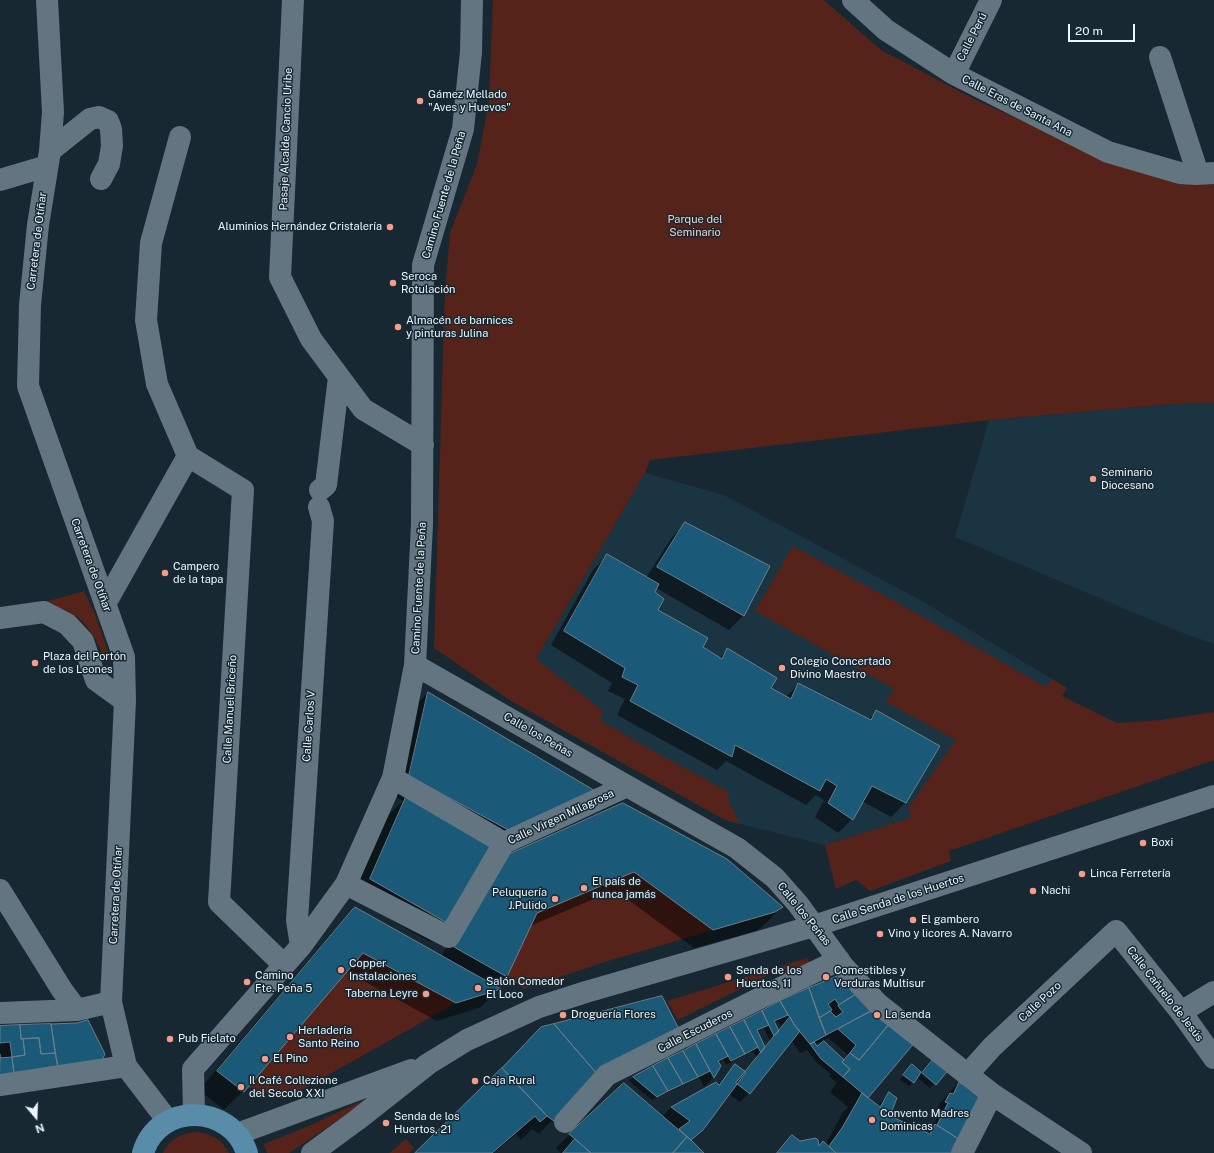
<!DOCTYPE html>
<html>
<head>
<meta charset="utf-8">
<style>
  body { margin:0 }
  #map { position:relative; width:1214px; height:1153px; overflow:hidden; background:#172832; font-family:"Public Sans",sans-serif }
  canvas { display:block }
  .north { position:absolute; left:16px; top:1097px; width:40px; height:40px; -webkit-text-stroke:3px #172832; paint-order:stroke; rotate:161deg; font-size:11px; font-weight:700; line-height:16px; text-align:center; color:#ebf6fc }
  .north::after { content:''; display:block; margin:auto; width:14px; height:18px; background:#ebf6fc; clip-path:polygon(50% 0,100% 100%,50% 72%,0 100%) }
  .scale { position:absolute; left:1068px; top:24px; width:67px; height:18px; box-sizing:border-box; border:2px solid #ebf6fc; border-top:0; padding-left:5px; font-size:12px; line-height:14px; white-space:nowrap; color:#ebf6fc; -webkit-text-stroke:3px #172832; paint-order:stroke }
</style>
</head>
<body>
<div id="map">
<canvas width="1214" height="1153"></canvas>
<div class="north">N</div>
<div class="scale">20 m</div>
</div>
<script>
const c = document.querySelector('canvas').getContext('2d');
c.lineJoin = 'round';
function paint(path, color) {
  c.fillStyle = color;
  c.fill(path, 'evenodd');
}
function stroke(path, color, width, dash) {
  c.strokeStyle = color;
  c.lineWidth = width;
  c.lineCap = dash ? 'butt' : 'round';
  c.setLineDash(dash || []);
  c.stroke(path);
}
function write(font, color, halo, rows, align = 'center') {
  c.font = font + ' "Public Sans",sans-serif';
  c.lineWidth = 3;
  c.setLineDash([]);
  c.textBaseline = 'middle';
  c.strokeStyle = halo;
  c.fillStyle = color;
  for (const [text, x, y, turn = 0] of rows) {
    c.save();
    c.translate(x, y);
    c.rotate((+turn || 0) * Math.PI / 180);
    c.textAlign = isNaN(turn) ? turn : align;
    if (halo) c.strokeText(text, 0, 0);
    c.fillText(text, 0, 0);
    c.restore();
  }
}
const built = new Path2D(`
  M 1214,403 L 1214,644 L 1180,632 L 955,537 L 989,420 L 1174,404 Z
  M 645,473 L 724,495 L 922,601 L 1067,688 L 1006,786 L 964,802 L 825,845 L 725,820 L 511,701 Z`);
const green = new Path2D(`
  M 493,0 L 824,0 L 881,50 L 976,100 L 1109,159 L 1214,179 L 1214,403 L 1174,404 L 989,420 L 650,460 L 645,473 L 536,659 L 603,711 L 600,720 L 644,746 L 729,792 L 728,800 L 740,824 L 725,820 L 511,701 L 434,648 L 445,291 L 450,233 L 477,164 L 489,101 Z
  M 793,546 L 916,613 L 1046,687 L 1052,679 L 1067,688 L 1062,696 L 1117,723 L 1160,720 L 1214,712 L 1214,760 L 949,851 L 951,861 L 870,891 L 856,880 L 836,889 L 825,845 L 911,818 L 909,807 L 956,740 L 886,702 L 894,689 L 755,611 Z
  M 84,591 L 95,614 L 111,661 L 105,662 C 100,645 91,628 77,617 C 67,609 53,607 41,603 Z
  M 634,872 L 713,930 L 605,962 L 524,989 L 507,977 L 537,913 Z
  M 363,953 L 456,1003 L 289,1097 L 279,1099 L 247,1087 Z
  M 807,958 L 810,963 L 781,977 L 776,971 L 678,1020 L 667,1001 Z
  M 379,1093 L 289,1153 L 267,1153 L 264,1144 L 309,1126 Z
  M 195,1132 C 210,1133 222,1139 229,1153 L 163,1153 C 169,1139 181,1134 195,1132 Z
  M 406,1139 L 414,1148 L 409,1153 L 389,1153 Z`);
const shadow = new Path2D(`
  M 686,523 L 769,567 L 743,616 L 729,630 L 656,588 L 654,593 L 657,610 L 701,648 L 719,658 L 727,650 L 770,689 L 786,697 L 798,684 L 868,720 L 876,711 L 939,747 L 905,803 L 891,817 L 862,801 L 852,819 L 838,833 L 815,817 L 824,800 L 816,795 L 806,805 L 726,761 L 717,770 L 617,715 L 625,699 L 608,691 L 612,683 L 551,645 L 593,570 L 607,556 L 646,578 L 672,537 Z
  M 428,693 L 595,792 L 495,851 L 448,923 L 430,942 L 352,898 L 387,816 L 403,801 L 391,794 L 409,711 Z
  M 623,804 L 782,907 L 763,926 L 756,931 L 694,948 L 615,890 L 530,926 L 507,977 L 496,987 L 499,989 L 481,1007 L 437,1021 L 345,971 L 243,1091 L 224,1110 L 199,1090 L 337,927 L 355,908 L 441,957 L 487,876 Z
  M 843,975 L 874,1010 L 867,1098 L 877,1106 L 889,1094 L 889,1117 L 927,1133 L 931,1130 L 939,1113 L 937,1111 L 940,1103 L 962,1079 L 984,1094 L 953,1153 L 776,1153 L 792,1137 L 800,1142 L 818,1148 L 826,1144 L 843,1112 L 848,1107 L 830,1092 L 837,1083 L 829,1076 L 831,1074 L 817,1063 L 807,1050 L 800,1053 L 791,1040 L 749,1093 L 740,1102 L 728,1093 L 703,1130 L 690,1141 L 702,1153 L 561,1153 L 556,1148 L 570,1134 L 663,1116 L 671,1108 L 716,1083 L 718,1085 L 735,1065 L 745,1072 L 757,1057 L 753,1051 L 726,1065 L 723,1059 L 719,1064 L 720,1066 L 713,1078 L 704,1087 L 699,1077 L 652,1100 L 629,1081 L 633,1077 L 781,1002 ZM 778,1021 L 781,1027 L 778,1031 L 774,1023 ZM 764,1028 L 770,1041 L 765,1047 L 757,1032 ZM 828,1038 L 848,1055 L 843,1060 L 815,1045 Z
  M 77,1024 L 91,1072 L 0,1059 L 2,1059 L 0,1051 L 0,1027 Z
  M 932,1062 L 949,1068 L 930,1088 L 918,1078 Z
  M 907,1070 L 913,1082 L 909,1086 L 900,1080 Z
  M 584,1088 L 539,1134 L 532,1129 L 521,1140 L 516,1134 L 494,1153 L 417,1153 Z`);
const building = new Path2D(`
  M 685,522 L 770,566 L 744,616 L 657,567 Z
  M 607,554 L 659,584 L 655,592 L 664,599 L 658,610 L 708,638 L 703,647 L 722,659 L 727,648 L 777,678 L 771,688 L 791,699 L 798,683 L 871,720 L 876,710 L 940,746 L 906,803 L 872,786 L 853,820 L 828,803 L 837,786 L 826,779 L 820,791 L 735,745 L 732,757 L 630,701 L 638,685 L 622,677 L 625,668 L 564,631 Z
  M 428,692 L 597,792 L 514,833 L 409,776 Z
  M 406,797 L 494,846 L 449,924 L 370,879 Z
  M 623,803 L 727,859 L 783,907 L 775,912 L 713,930 L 634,872 L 537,913 L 507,977 L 454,947 L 505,856 Z
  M 355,907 L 501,989 L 456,1003 L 363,953 L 244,1092 L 217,1071 Z
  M 843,974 L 859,992 L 839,1005 L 835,999 L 828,1004 L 832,1010 L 819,1018 L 809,988 Z
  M 809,988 L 826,1035 L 810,1044 L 795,1026 L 780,1001 Z
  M 859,992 L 875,1009 L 826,1035 L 819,1018 L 830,1011 L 836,1017 L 843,1012 L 838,1006 Z
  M 662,996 L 680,1031 L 598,1075 L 554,1024 Z
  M 780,1001 L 788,1015 L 774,1021 L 779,1031 L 774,1036 L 762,1011 Z
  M 875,1009 L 891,1022 L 859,1060 L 850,1053 L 856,1045 L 838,1029 Z
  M 762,1011 L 769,1025 L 757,1030 L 765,1047 L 761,1053 L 744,1020 Z
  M 790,1017 L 795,1026 L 800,1031 L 750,1094 L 736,1083 Z
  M 88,1020 L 105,1054 L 101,1063 L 58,1068 L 51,1024 L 77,1023 Z
  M 744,1020 L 758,1047 L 745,1054 L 730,1027 Z
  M 891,1022 L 916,1041 L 868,1098 L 843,1077 L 850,1069 L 842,1062 L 850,1053 L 859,1060 Z
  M 51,1024 L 55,1053 L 41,1054 L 39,1038 L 21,1039 L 20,1025 Z
  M 554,1024 L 598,1075 L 554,1121 L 547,1116 L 502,1068 L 541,1027 Z
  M 20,1025 L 21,1039 L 23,1039 L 25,1055 L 12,1057 L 10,1042 L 0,1043 L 0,1026 Z
  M 730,1027 L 745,1054 L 731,1061 L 716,1034 Z
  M 716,1034 L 728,1056 L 718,1061 L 721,1066 L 714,1078 L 696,1044 Z
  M 39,1038 L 41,1054 L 55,1053 L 58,1068 L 14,1074 L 12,1057 L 25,1055 L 23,1039 Z
  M 824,1041 L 844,1060 L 842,1062 L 850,1069 L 843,1077 L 821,1059 L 810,1044 L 814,1042 L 817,1046 Z
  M 696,1044 L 710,1071 L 698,1077 L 683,1051 Z
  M 683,1051 L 698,1077 L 683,1084 L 668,1058 Z
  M 0,1055 L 0,1058 L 12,1057 L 14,1074 L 0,1076 Z
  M 936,1056 L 950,1068 L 936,1085 L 922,1073 Z
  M 668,1058 L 683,1084 L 668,1091 L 653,1066 Z
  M 735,1064 L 746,1072 L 703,1130 L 691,1140 L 679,1129 L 690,1121 L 671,1107 L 716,1082 L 719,1085 Z
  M 912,1064 L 921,1072 L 914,1083 L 903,1075 Z
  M 653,1066 L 668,1091 L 657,1097 L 633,1077 Z
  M 502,1068 L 547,1116 L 540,1122 L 535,1116 L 492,1153 L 415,1153 Z
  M 962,1077 L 985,1093 L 960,1140 L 937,1125 L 948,1103 L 945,1102 L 950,1093 L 953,1094 Z
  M 624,1083 L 687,1137 L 673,1153 L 591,1153 L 569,1134 Z
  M 889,1092 L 897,1098 L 890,1116 L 930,1134 L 935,1124 L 960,1140 L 954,1153 L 836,1153 L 829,1146 L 842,1128 L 862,1093 L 880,1107 Z
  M 792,1135 L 800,1141 L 816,1138 L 818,1140 L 819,1146 L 823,1141 L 836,1153 L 777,1153 Z
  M 687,1137 L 691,1140 L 704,1153 L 673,1153 Z
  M 575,1139 L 591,1153 L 563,1153 Z`);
const minor = new Path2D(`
  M 47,0 L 53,112 L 50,151 L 38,225 L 30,305 L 28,386 L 124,657 L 125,701 L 111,1002 L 126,1066 L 168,1121
  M 293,0 L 280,277 L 311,339 L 363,409 L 423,445
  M 853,0 L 886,30 L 954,74 L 1108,152 L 1180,173 L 1196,174 L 1214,173
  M 1160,57 L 1198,174
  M 954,74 L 991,0
  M 180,137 L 151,243 L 146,320 L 157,384 L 188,456 L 243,490 L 219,902 L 284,965
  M 50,151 L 90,119 L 99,117 L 108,121 L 111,129 L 112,146 L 109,164 L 101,179
  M 0,180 L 47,166
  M 320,490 L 326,485 L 339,377
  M 105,604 L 188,456
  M 0,618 L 44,612 L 67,624 L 83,641 L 96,680 L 125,701
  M 415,665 L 627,786 L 737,848 L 775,878 L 798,904 L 843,966 L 878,1004 L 992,1094 L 1081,1153
  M 393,778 L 504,843
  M 346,884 L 449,937 L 504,843 L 627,786
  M 0,890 L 62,990 L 77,1010
  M 301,946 L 297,920 L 323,521 L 319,507
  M 1181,1012 L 1214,992
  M 0,1013 L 77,1010 L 111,1002
  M 967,1075 L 992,1047 L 1116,931 L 1181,1012 L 1214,1058
  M 0,1085 L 126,1066
  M 194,1114 L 193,1069 L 301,946 L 346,884 L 393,778 L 415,665 L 422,524 L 423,265 L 463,129 L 471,52 L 472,0
  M 565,1122 L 607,1075 L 764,996 L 839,960
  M 237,1134 L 411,1070
  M 312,1153 L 357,1120 L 428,1064 L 467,1040 L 539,1007 L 586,992 L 814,926 L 1214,796
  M 962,1153 L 992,1094`);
const major = new Path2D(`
  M 143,1153 C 158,1102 231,1103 247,1153`);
const markers = [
  [420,101,4,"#f49d8b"],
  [390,227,4,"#f49d8b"],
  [393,283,4,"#f49d8b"],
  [398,327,4,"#f49d8b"],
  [1093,479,4,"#f49d8b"],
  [165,573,4,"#f49d8b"],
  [35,663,4,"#f49d8b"],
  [782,668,4,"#f49d8b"],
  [1143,843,4,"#f49d8b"],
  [1082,874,4,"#f49d8b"],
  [584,888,4,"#f49d8b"],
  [1033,891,4,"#f49d8b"],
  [555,899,4,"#f49d8b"],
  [913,920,4,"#f49d8b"],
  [880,934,4,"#f49d8b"],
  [341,970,4,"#f49d8b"],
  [728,977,4,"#f49d8b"],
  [826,977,4,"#f49d8b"],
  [247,982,4,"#f49d8b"],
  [478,988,4,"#f49d8b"],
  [426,994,4,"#f49d8b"],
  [563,1015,4,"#f49d8b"],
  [877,1015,4,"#f49d8b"],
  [290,1037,4,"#f49d8b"],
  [170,1039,4,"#f49d8b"],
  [265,1059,4,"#f49d8b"],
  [475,1081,4,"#f49d8b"],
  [241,1087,4,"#f49d8b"],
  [872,1120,4,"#f49d8b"],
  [386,1123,4,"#f49d8b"]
];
const streetNames = [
  ["Calle Perú",972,37,-63],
  ["Calle Eras de Santa Ana",1017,106,27],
  ["Pasaje Alcalde Cancio Uribe",286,139,-88],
  ["Camino Fuente de la Peña",444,195,-74],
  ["Carretera de Otíñar",37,241,-83],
  ["Carretera de Otíñar",91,565,70],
  ["Camino Fuente de la Peña",419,588,-87],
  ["Calle Manuel Briceño",230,709,-87],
  ["Calle Carlos V",309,726,-86],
  ["Calle los Peñas",538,735,30],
  ["Calle Virgen Milagrosa",561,817,-25],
  ["Carretera de Otíñar",116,895,-87],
  ["Calle Senda de los Huertos",898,899,-18],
  ["Calle los Peñas",804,914,51],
  ["Calle Cañuelo de Jesús",1165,994,52],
  ["Calle Pozo",1040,1002,-43],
  ["Calle Escuderos",695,1031,-27]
];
const poiNames = [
  ["Gámez Mellado",428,95],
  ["\"Aves y Huevos\"",428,108],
  ["Aluminios Hernández Cristalería",382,227,"right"],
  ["Seroca",401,277],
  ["Rotulación",401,290],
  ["Almacén de barnices",406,321],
  ["y pinturas Julina",406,334],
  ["Seminario",1101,473],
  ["Diocesano",1101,486],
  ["Campero",173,567],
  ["de la tapa",173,580],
  ["Plaza del Portón",43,657],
  ["de los Leones",43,670],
  ["Colegio Concertado",790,662],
  ["Divino Maestro",790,675],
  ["Boxi",1151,843],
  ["Linca Ferretería",1090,874],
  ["El país de",592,882],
  ["nunca jamás",592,895],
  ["Nachi",1041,891],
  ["Peluquería",547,893,"right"],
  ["J.Pulido",547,906,"right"],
  ["El gambero",921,920],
  ["Vino y licores A. Navarro",888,934],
  ["Copper",349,964],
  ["Instalaciones",349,977],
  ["Senda de los",736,971],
  ["Huertos, 11",736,984],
  ["Comestibles y",834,971],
  ["Verduras Multisur",834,984],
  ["Camino",255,976],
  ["Fte. Peña 5",255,989],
  ["Salón Comedor",486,982],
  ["El Loco",486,995],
  ["Taberna Leyre",418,994,"right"],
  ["Droguería Flores",571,1015],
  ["La senda",885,1015],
  ["Herladería",298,1031],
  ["Santo Reino",298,1044],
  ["Pub Fielato",178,1039],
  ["El Pino",273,1059],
  ["Il Café Collezione",249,1081],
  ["del Secolo XXI",249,1094],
  ["Caja Rural",483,1081],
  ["Convento Madres",880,1114],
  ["Dominicas",880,1127],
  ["Senda de los",394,1117],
  ["Huertos, 21",394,1130]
];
const parkNames = [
  ["Parque del",695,220],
  ["Seminario",695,233]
];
paint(built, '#1b3441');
paint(green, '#552319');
paint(shadow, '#0007');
paint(building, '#1b5978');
stroke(building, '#6b7e8a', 1);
stroke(minor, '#627581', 22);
stroke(major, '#588ca9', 22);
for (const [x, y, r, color] of markers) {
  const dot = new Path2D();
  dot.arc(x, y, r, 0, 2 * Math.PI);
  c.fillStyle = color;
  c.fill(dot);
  stroke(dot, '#172832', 1.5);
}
write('11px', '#ebf6fc', '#172832', streetNames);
write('11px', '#ebf6fc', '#172832', poiNames, 'left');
write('11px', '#f8ccc2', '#172832', parkNames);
</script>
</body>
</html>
